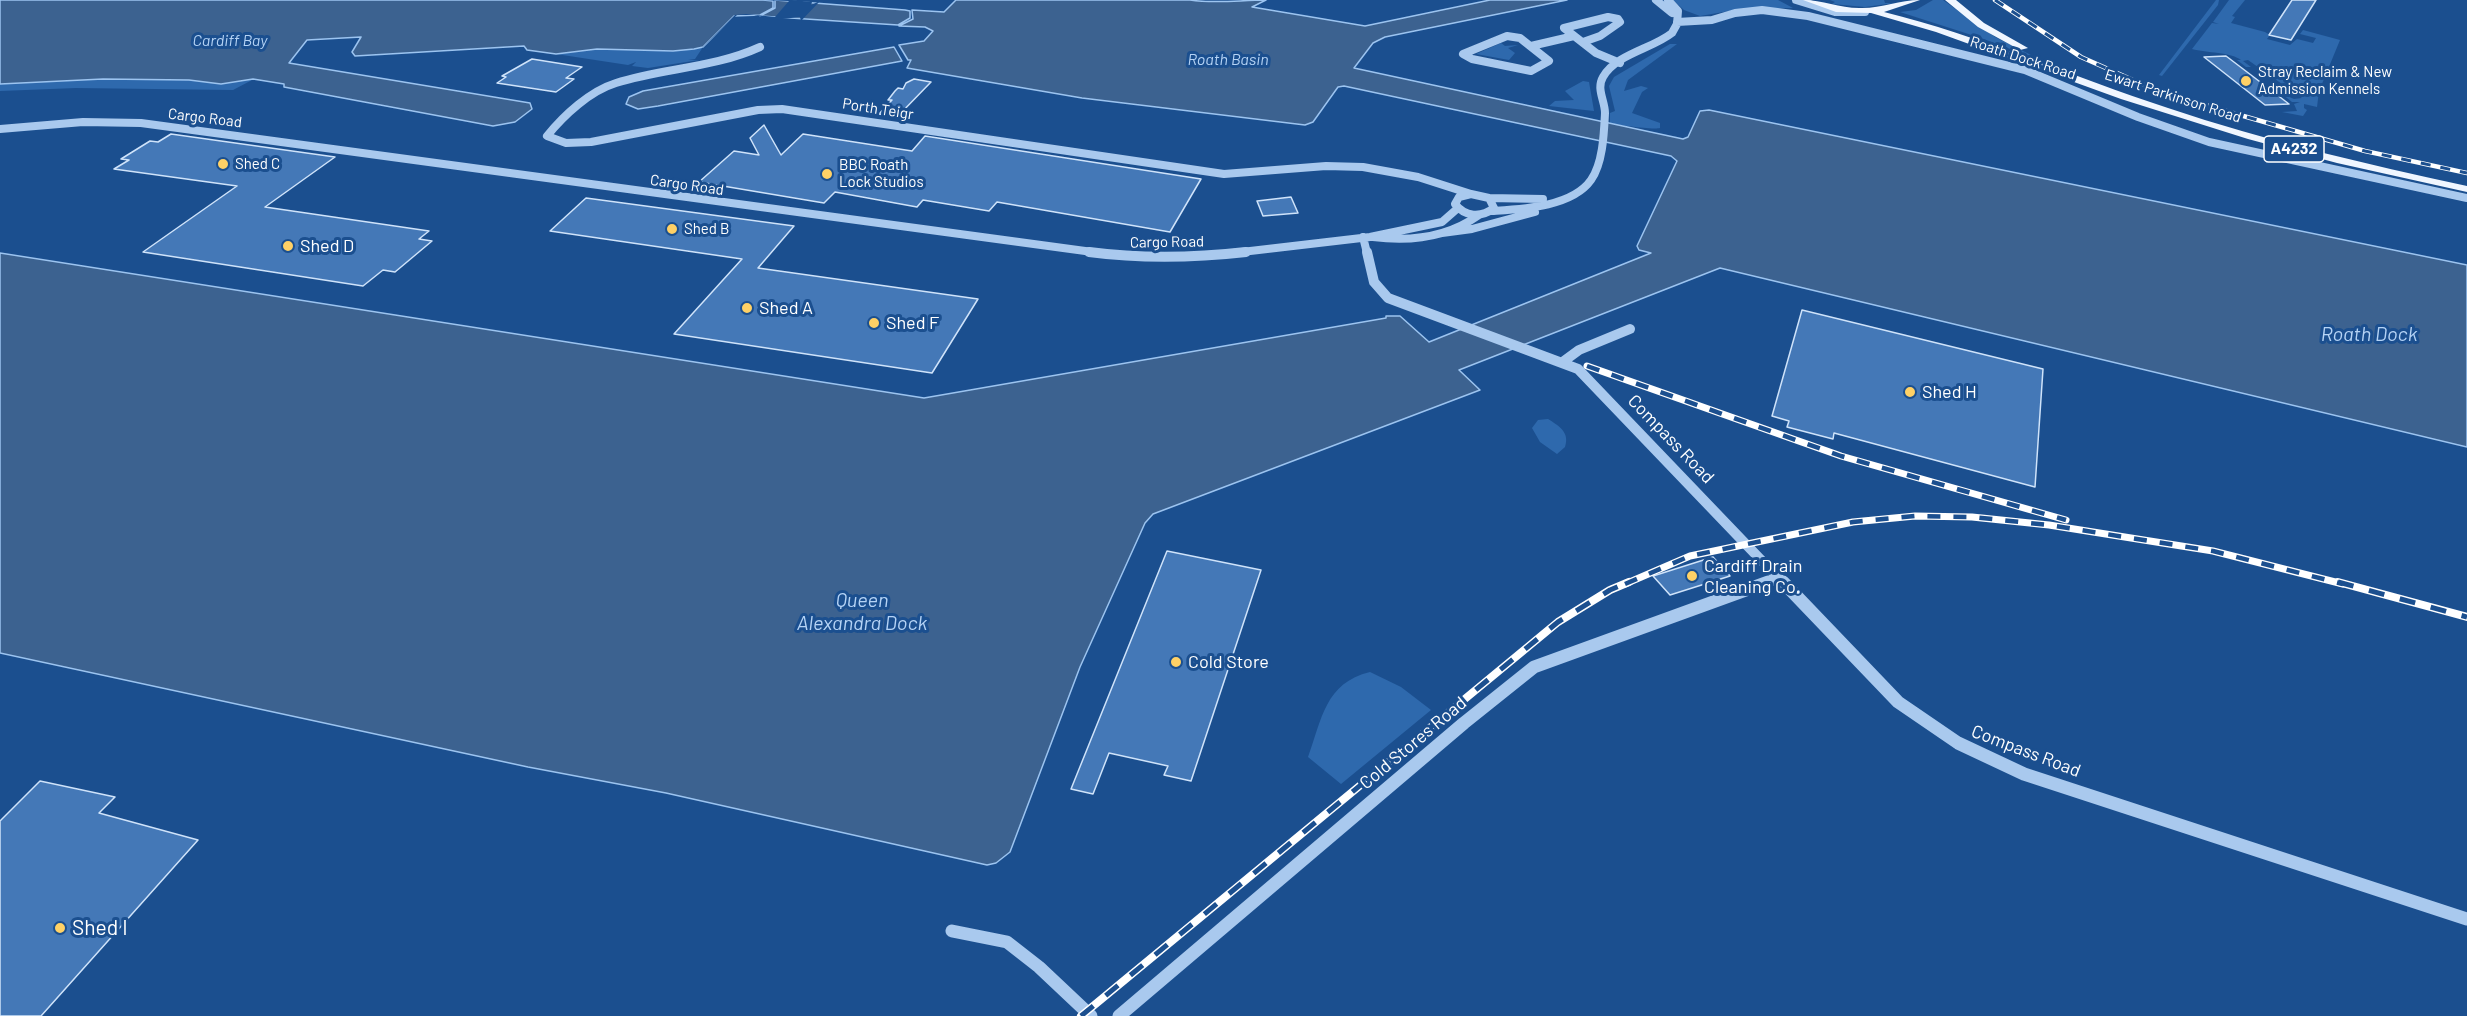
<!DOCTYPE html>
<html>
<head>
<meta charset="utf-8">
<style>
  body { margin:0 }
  canvas { display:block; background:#1b4f8f }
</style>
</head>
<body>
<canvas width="2467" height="1016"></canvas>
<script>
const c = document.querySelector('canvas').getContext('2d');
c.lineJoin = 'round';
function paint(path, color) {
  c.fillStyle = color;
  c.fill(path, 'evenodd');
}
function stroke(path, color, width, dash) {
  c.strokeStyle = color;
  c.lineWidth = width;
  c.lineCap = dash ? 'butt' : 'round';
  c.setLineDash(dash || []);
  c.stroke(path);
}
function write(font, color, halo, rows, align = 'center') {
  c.font = font + ' Barlow,sans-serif';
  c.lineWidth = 6;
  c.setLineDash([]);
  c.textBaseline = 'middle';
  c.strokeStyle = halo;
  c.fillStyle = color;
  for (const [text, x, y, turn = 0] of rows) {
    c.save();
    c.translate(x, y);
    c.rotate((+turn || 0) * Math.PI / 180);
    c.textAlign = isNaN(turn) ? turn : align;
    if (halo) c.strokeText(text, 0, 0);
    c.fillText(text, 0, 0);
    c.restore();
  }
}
const green = new Path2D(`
  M 1673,0 L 1778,0 L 1793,8 L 1747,8 L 1700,16 L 1684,10 Z
  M 1830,0 L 1884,0 L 1885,3 L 1894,3 L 1865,7 L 1832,4 L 1835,2 Z
  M 1933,0 L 1943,0 L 1995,37 L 2047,63 L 1981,38 L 1900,12 L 1916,10 Z
  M 2216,0 L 2219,0 L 2218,5 L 2162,76 L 2159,75 Z
  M 2229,0 L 2245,0 L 2232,16 L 2235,17 L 2231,23 L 2265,32 L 2270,35 L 2267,39 L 2290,45 L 2297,39 L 2313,43 L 2316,38 L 2300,34 L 2303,30 L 2340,40 L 2319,91 L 2317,107 L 2304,104 L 2304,108 L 2307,110 L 2303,116 L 2282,112 L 2297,111 L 2294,104 L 2300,102 L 2292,102 L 2282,94 L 2294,99 L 2302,98 L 2248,60 L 2243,61 L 2251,67 L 2246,67 L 2237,60 L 2241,60 C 2231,52 2207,53 2192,49 L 2212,23 L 2219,24 L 2213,22 Z
  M 1501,43 L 1505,46 L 1518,45 L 1508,48 L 1515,53 L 1509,60 L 1476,54 Z
  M 1670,44 L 1677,44 L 1628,80 L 1624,91 L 1641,86 L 1648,88 L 1642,92 L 1632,113 L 1660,123 L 1660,128 C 1653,130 1618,125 1610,123 L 1610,113 L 1615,111 L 1609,86 L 1614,77 Z
  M 703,47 L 695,59 L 688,60 L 699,60 L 648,68 L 632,66 L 636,62 L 628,65 L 556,54 C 603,41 654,58 703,47 Z
  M 103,79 L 189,80 L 221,84 L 254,79 L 233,90 L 76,88 L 0,91 L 0,84 Z
  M 1583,81 L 1589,82 L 1594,111 L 1549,106 L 1555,101 L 1574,100 L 1565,91 Z
  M 1548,419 C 1559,426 1570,432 1565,447 L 1557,454 L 1540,442 L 1532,428 L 1538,420 Z
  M 1370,672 L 1401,687 L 1431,710 L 1341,784 L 1308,757 C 1322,719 1325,683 1370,672 Z`);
const water = new Path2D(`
  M 0,0 L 763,0 L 773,1 L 773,8 L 760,15 L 734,16 L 703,47 L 694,49 L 673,51 L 597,49 L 556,54 L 527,50 L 524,46 L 355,56 L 352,52 L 361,37 L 307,40 L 289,63 L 530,103 L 532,109 L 515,122 L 493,126 L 284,87 L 284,84 L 253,79 L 221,84 L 189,80 L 103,79 L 0,84 Z
  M 775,0 L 905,10 L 910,11 L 910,18 L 898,25 L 760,16 L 775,8 Z
  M 956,0 L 1190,0 C 1216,4 1240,0 1266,0 L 1252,7 L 1365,26 L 1490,0 L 1567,0 L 1385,37 L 1373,43 L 1354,68 L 1683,139 L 1688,137 L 1700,111 L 1709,110 L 2467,265 L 2467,447 L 1720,268 L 1459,370 L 1480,390 L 1153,514 L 1145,523 L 1080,667 L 1010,852 L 996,863 L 987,865 L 666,793 L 528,767 L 0,653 L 0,253 L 924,398 L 1386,318 L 1386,316 L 1400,316 L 1429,342 L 1651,253 L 1639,250 L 1637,246 L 1677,161 L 1671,156 L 1344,86 L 1338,87 L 1313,122 L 1305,125 L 1082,98 L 907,68 L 911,60 L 908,60 L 899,45 L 924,41 L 933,31 L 925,27 L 899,26 L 913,19 L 912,10 L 944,12 Z
  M 894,47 L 902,61 L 658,106 L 638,109 L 626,104 L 629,97 L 643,91 Z`);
const pier = new Path2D(`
  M 763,0 L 792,0 L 812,2 L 811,5 L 820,1 L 801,21 L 800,17 L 773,20 L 754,15 L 737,15 L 699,51 L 735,15 L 746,14 L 775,17 L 789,1 Z`);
const building = new Path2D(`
  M 2292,0 L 2316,0 L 2291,40 L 2269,35 Z
  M 2226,56 L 2276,94 L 2289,104 L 2265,105 L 2204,57 Z
  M 532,59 L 582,67 L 566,78 L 574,79 L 556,92 L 497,83 L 506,77 L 502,76 Z
  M 914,79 L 931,82 L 897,117 L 879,114 L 892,100 L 888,100 L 895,91 L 898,88 L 903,89 L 906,83 Z
  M 764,125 L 781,155 L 803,134 L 912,151 L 925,136 L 1201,179 L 1170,232 L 997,202 L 989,211 L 923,200 L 917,207 L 835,192 L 824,203 L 699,182 L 734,151 L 759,155 L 750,138 Z
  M 171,134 L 335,157 L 265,207 L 429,231 L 419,239 L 432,241 L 395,272 L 383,270 L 363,286 L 143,252 L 237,186 L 114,169 L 129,160 L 121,159 L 150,141 L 158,142 Z
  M 1291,197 L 1298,213 L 1263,216 L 1257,201 Z
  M 586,198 L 794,226 L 758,268 L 978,299 L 932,373 L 674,334 L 742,259 L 550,231 Z
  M 1802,310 L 2043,369 L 2035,487 L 1834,433 L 1833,439 L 1787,427 L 1789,421 L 1772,416 Z
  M 1167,551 L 1261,570 L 1191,781 L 1164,775 L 1168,766 L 1109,753 L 1093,794 L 1071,789 Z
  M 1713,557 L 1730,576 L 1670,595 L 1653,576 Z
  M 40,781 L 115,797 L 99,813 L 198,840 L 41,1016 L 0,1016 L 0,821 Z`);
const minorFar2 = new Path2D(`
  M 1656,0 L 1672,13
  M 1796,0 L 1835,12 L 1865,12
  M 1677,22 L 1712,20 L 1735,13 L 1762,10 L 1808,16 L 2025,70 L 2138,117 L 2209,142 L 2467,198
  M 1507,36 L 1520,38 L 1549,61 L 1531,71 L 1472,59 L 1463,54 Z
  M 1583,42 L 1600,36 L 1620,22 L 1618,19 L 1608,17 L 1564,28 L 1596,53 L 1620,63
  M 1531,46 L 1574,36
  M 760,47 C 714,68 664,68 616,83 C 590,91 564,115 547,136 L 566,143 L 591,142 L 758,110 L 782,109 L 1224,174 L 1326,166 L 1363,167 L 1418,177 L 1471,194
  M 0,129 L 83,122 L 141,123 L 1100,253
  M 1471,194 L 1489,198 L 1494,208 C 1481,218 1465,217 1455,204 L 1459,197 Z
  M 1489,198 L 1543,199
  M 1492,211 C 1522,209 1572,207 1591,180 C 1603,163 1604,133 1605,113 C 1605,101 1596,89 1603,77 C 1616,54 1652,49 1672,33 L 1677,24 L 1678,11 L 1668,0
  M 1442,233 L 1472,229 L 1535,212
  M 1363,237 L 1367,253
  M 1373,237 C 1411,242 1448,237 1479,215
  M 1233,253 L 1370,237 L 1442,222 L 1458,208`);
const minorFar1 = new Path2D(`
  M 1089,252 C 1142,259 1193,258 1246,252
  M 1367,252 L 1374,282 L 1388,298 L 1578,369 L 1784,584
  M 1564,361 L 1579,350 L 1630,329
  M 1764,584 L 1779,578`);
const minor = new Path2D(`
  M 1783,582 L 1898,702 L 1958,743 L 2024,774 L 2467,919
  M 952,931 L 1007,942 L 1039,967 L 1091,1016
  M 1119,1016 L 1464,723 L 1534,667 L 1768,582`);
const major = new Path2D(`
  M 1803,0 C 1822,0 1840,8 1859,8 C 1880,9 1899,0 1920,0 L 1884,12 C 1981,36 2073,77 2168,108 C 2266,141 2366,164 2467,186 L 2467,192 L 2337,163 L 2248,139 L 2121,99 L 1936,32 L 1871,13 L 1836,12 Z
  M 1945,0 L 1956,0 L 1984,23 L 2028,48 L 2020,50 L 1978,27 Z`);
const railFar2 = new Path2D(`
  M 1995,0 L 2081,57 L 2160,92 L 2365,151 L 2467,173`);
const railFar1 = new Path2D(`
  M 1587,366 L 1841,456 L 2066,520
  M 1625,584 L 1690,556 L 1853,522 L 1915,516 L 1972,517 L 2049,525 L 2213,551 L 2343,584`);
const rail = new Path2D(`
  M 2338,582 L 2467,617
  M 1081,1016 L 1558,622 L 1610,590 L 1629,582`);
const markers = [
  [2246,81,6,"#ffd166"],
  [223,164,6,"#ffd166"],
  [827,174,6,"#ffd166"],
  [672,229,6,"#ffd166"],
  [288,246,6,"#ffd166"],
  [747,308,6,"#ffd166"],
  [874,323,6,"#ffd166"],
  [1910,392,6,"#ffd166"],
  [1692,576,6,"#ffd166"],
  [1176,662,6,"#ffd166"],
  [60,928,6,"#ffd166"]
];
const farStreetnames = [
  ["Roath Dock Road",2023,58,18],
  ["Ewart Parkinson Road",2173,96,18],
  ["Porth Teigr",878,109,9],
  ["Cargo Road",205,118,7],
  ["Cargo Road",687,185,8],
  ["Cargo Road",1167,242,-1]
];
const farPoinames = [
  ["Stray Reclaim & New",2258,72],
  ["Admission Kennels",2258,89],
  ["Shed C",235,164],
  ["BBC Roath",839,165],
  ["Lock Studios",839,182],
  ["Shed B",684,229]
];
const farWaternames = [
  ["Cardiff Bay",230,41],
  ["Roath Basin",1228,60]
];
const shields = [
  [2294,149,60]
];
const shieldNames = [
  ["A4232",2294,149]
];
const poiNames = [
  ["Shed D",300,246],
  ["Shed A",759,308],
  ["Shed F",886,323],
  ["Shed H",1922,392],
  ["Cardiff Drain",1704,566],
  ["Cleaning Co.",1704,587],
  ["Cold Store",1188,662]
];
const streetNames = [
  ["Compass Road",1671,439,46],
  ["Cold Stores Road",1413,743,-40],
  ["Compass Road",2026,751,21]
];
const waterNames = [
  ["Roath Dock",2369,334],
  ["Queen",862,600],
  ["Alexandra Dock",862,623]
];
const nearPoinames = [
  ["Shed I",72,928]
];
paint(green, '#2e69ad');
paint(water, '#3c6290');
stroke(water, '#9cc4f0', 1.5);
paint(pier, '#1b4f8f');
paint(building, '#4478b7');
stroke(building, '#cfe3fa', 1.5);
stroke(minorFar2, '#a9c9ee', 8);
stroke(minorFar1, '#a9c9ee', 10);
stroke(minor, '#a9c9ee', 13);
paint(major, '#f0f6ff');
stroke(railFar2, '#fff', 4.5);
stroke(railFar1, '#fff', 7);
stroke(rail, '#fff', 8);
stroke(railFar2, '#1b4f8f', 3, [10]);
stroke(railFar1, '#1b4f8f', 4.5, [13]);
stroke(rail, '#1b4f8f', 5, [16]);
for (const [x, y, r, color] of markers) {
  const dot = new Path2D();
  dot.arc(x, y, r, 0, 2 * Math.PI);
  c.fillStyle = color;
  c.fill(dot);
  stroke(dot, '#1b4f8f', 2);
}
write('15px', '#fff', '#1b4f8f', farStreetnames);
write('15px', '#fff', '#1b4f8f', farPoinames, 'left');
write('italic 16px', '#b5d3f5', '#1b4f8f', farWaternames);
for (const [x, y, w] of shields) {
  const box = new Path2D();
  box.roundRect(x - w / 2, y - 13, w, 26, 4.5);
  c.fillStyle = '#1b4f8f';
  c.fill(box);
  stroke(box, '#fff', 1.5);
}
write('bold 16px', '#fff', null, shieldNames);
write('18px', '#fff', '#1b4f8f', poiNames, 'left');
write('18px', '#fff', '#1b4f8f', streetNames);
write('italic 20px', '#b5d3f5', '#1b4f8f', waterNames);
write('21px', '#fff', '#1b4f8f', nearPoinames, 'left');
</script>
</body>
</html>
